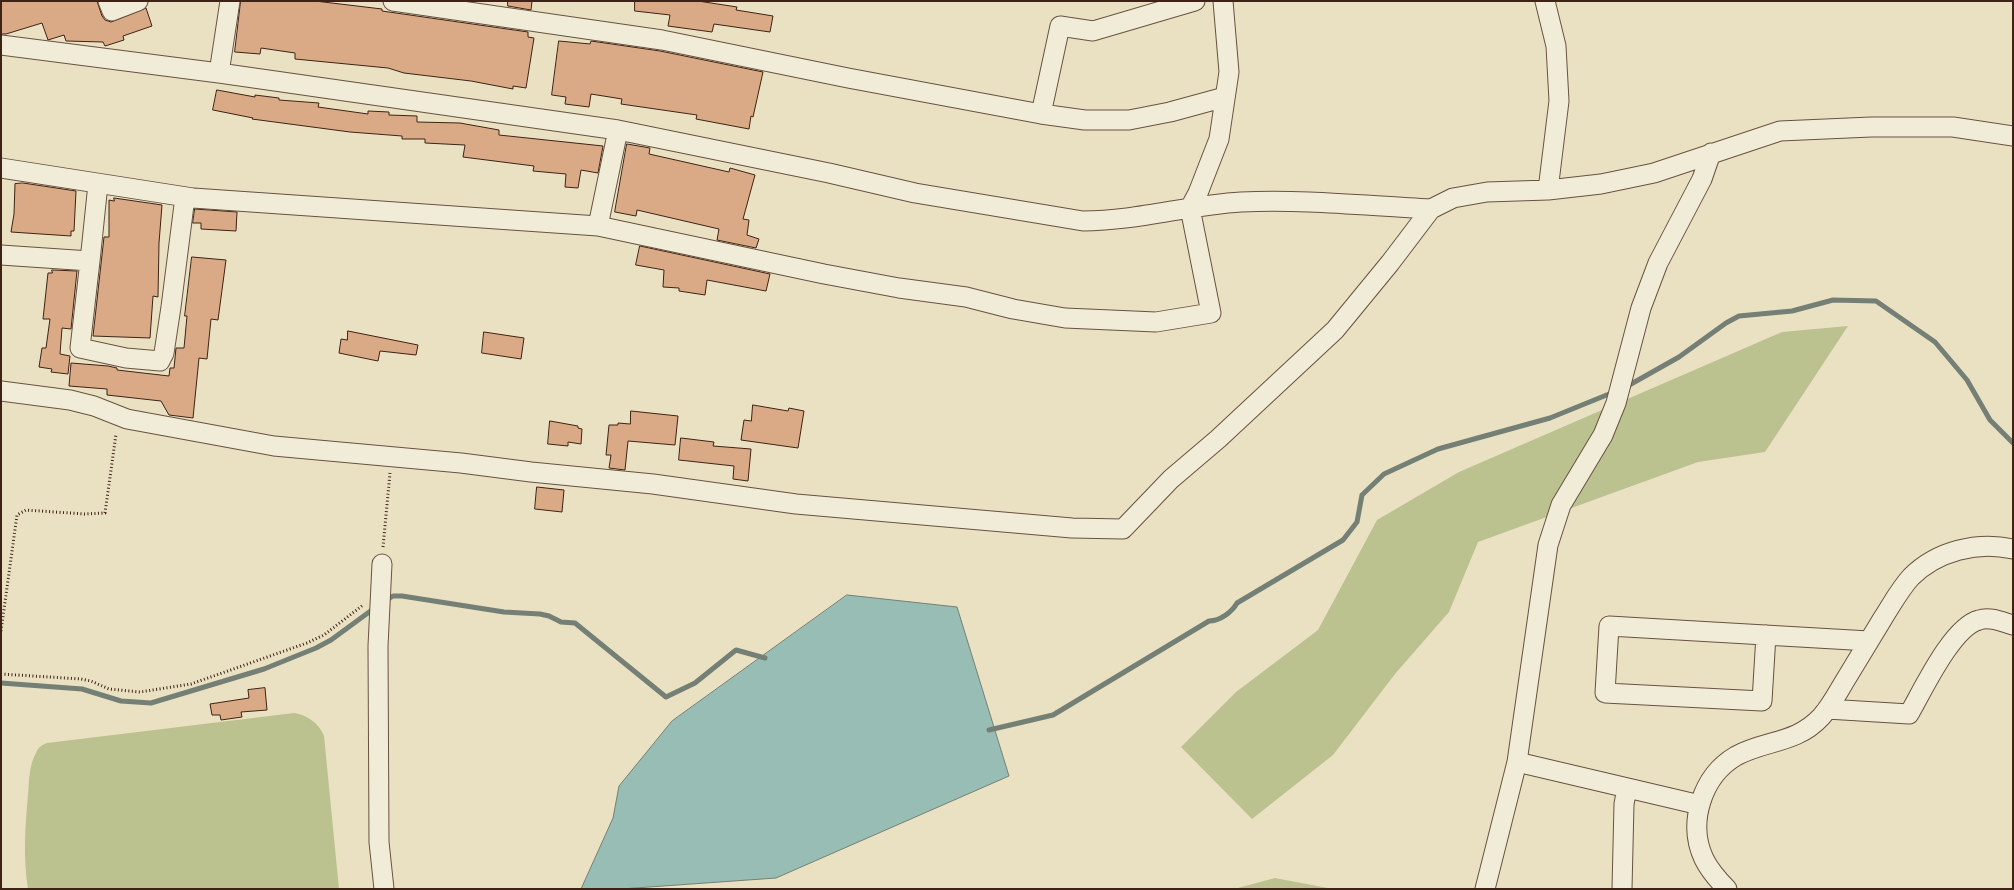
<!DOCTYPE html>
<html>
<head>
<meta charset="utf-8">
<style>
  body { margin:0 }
  #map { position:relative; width:2014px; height:890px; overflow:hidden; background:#eae1c2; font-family:"Old Standard TT",serif }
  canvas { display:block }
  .frame { position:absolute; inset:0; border:2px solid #3d2215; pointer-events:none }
</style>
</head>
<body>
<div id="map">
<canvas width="2014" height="890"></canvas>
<div class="frame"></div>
</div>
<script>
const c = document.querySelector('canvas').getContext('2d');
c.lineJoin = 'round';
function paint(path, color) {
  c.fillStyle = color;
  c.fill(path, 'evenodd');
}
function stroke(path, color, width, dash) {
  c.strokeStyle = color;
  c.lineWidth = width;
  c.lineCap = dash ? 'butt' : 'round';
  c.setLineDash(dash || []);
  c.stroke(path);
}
const green = new Path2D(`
  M 1848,326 L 1765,452 L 1698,462 L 1478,542 L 1449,612 L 1395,674 L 1333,755 L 1252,819 L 1181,747 L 1236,692 L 1318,630 L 1377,520 L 1459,472 L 1782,332 Z
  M 294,713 C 307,715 319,723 324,736 L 339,889 L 28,889 C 23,857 25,827 28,795 C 29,781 29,765 36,753 C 38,747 42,745 47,743 Z
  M 1275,878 L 1333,889 L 1234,889 Z`);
const water = new Path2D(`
  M 847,595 L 957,607 L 1009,776 L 776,878 L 621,889 L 581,889 L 613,818 L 619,786 L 672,721 Z`);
const stream = new Path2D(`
  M 1624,388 L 1679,357 L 1726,323 L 1739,316 L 1792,311 L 1833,300 L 1876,301 L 1935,342 L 1967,380 L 1990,420 L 2013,443
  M 385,601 L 393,596 L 402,596 L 504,612 L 540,614 L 549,616 L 561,622 L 575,623 L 666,697 L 695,683 L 736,650 L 765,658
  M 1,683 L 82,689 L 121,701 L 151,703 L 264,669 L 316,648 L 331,640 L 376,607
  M 989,730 L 1053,715 L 1209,621 C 1220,621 1232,612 1237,603 L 1343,540 L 1357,522 L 1362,495 L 1384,474 L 1438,449 L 1550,418 L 1614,392`);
const building = new Path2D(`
  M 1,1 L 97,1 L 102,16 L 105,20 L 111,22 L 146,8 L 152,26 L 123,36 L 124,40 L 105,46 L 103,42 L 66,41 L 64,35 L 48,40 L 42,23 L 6,34 L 1,34 Z
  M 241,1 L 315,1 L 382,9 L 382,11 L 528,32 L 528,37 L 534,38 L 526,88 L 513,86 L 513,89 L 471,81 L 404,73 L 388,68 L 295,59 L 295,53 L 261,48 L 260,54 L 235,52 Z
  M 508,1 L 532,1 L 531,10 L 508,6 Z
  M 635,1 L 698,1 L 737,7 L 736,10 L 773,16 L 770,32 L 714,24 L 712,32 L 668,26 L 670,15 L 635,11 Z
  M 559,41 L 590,44 L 591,41 L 660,51 L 763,72 L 753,117 L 751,116 L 749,129 L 696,119 L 697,115 L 621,104 L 622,99 L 591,94 L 589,107 L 565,104 L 566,97 L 552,95 Z
  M 217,90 L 255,97 L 255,95 L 279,98 L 279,100 L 319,103 L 318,107 L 368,114 L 368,111 L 389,112 L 389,115 L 417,116 L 417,122 L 460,123 L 499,130 L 499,135 L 603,146 L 598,173 L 581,170 L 578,188 L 565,187 L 566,174 L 533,171 L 534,166 L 463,157 L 465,145 L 425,143 L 425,139 L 402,139 L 402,136 L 350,132 L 252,119 L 253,118 L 213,110 Z
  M 627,144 L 650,148 L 649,154 L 729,172 L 730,168 L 755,175 L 743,219 L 749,220 L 747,235 L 759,239 L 756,248 L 717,240 L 719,229 L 637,210 L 636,216 L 615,212 Z
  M 23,183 L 76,191 L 74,231 L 71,231 L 71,236 L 11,232 L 14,214 L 15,184 Z
  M 114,198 L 162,205 L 159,243 L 158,297 L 153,296 L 150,338 L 93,336 L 104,237 L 109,237 L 109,200 L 114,201 Z
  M 195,209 L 237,212 L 236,231 L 201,229 L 201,223 L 193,223 Z
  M 640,246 L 770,274 L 766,291 L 707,280 L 705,295 L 679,291 L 679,288 L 663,287 L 664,270 L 636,265 Z
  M 192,257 L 226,260 L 218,320 L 211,319 L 207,359 L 199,358 L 193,418 L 169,415 L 161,401 L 107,395 L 107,389 L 69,386 L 71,363 L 108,366 L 117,368 L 117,370 L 169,376 L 170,368 L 174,368 L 176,348 L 184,348 L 187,316 L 185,316 Z
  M 52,270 L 77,271 L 71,329 L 62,328 L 60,354 L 70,356 L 68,374 L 51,372 L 52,369 L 39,367 L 42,348 L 46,348 L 50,319 L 43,319 L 48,273 L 52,273 Z
  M 348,331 L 418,345 L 416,355 L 380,351 L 378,361 L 339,353 L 341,339 L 347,340 Z
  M 484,332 L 524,338 L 521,359 L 482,353 Z
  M 753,405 L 788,411 L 789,408 L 804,411 L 798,448 L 741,440 L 744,420 L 751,421 Z
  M 631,411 L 678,416 L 675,445 L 628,441 L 625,470 L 609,468 L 611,455 L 606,455 L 609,425 L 618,425 L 618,423 L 630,424 Z
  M 550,421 L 578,426 L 578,428 L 582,429 L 581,444 L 568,442 L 568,446 L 548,444 Z
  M 681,438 L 714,442 L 713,446 L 751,449 L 748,481 L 733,479 L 734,466 L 679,460 Z
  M 537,487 L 564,490 L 562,512 L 535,509 Z
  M 265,688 L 267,710 L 241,712 L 242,717 L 221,720 L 220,715 L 212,715 L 210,704 L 249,698 L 248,690 Z`);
const path = new Path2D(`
  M 383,547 L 390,473
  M 1,631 L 17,515 L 26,510 L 84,514 L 105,513 L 116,434
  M 1,674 L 81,679 L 91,681 L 109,689 L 140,692 L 191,684 L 307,643 L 324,635 L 363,605`);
const minor = new Path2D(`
  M 108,1 L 112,11 L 138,1
  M 393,1 L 662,40 L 848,78 L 1041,114 L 1085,120 L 1129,120 L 1170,112 L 1225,97
  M 1545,1 L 1556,46 L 1559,101 L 1548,190
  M 1,45 L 219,73 L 618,130 L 829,173 L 915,193 L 1083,221 C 1137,221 1188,205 1241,202 C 1304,199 1368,206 1431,209
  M 219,73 L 230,1
  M 1041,114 L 1060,26 L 1093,31 L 1195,1
  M 1,168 L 193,198 L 598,226 L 824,274 L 899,288 L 966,297 L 1013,309 L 1065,318 L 1156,322 L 1211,313 L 1190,208 L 1198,193 L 1219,139 L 1229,72 L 1223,1
  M 598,226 L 618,130
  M 1,255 L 90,261 L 98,184
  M 90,261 L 80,348 L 126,358 L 160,361 L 164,353 L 171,307 L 185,197
  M 1,391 L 70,400 L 94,406 L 127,419 L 274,446 L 461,463 L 531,472 L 653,484 L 796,504 L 1072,528 L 1123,529 L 1171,479 L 1218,439 L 1335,330 L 1390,263 L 1431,209 L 1453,198 L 1487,192 L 1548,190 L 1601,184 L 1654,173 L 1780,131 L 1871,127 L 1953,127 L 2013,136
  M 382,564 L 378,646 L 379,842 L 384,889
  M 1766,635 L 1762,701 L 1605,693 L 1609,626 L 1869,641
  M 1827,709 L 1909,714 C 1923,690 1952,627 1979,620 C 1990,616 2002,622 2013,625
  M 1517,762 L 1700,805
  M 1485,889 L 1517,762 L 1548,545 L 1561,505 L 1603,435 L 1616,403 L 1641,308 L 1658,263 L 1702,179 L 1711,153
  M 1622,889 L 1624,804 L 1627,788
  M 1727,889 C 1718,880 1710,871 1704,859 C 1687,823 1702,776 1736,756 C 1765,740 1796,744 1821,717 C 1831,706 1838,692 1846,679 C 1858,659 1871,638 1883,618 C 1892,604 1900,589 1911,577 C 1937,551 1977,541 2013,549`);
paint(green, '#bbc290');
paint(water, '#98bdb5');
stroke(water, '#747f75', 1);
stroke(stream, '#747f75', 5);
paint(building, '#daaa87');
stroke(building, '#3d2215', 1);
stroke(minor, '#685240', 21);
stroke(path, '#3d2215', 3, [1, 2.5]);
stroke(minor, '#f1ecd7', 19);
</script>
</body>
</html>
